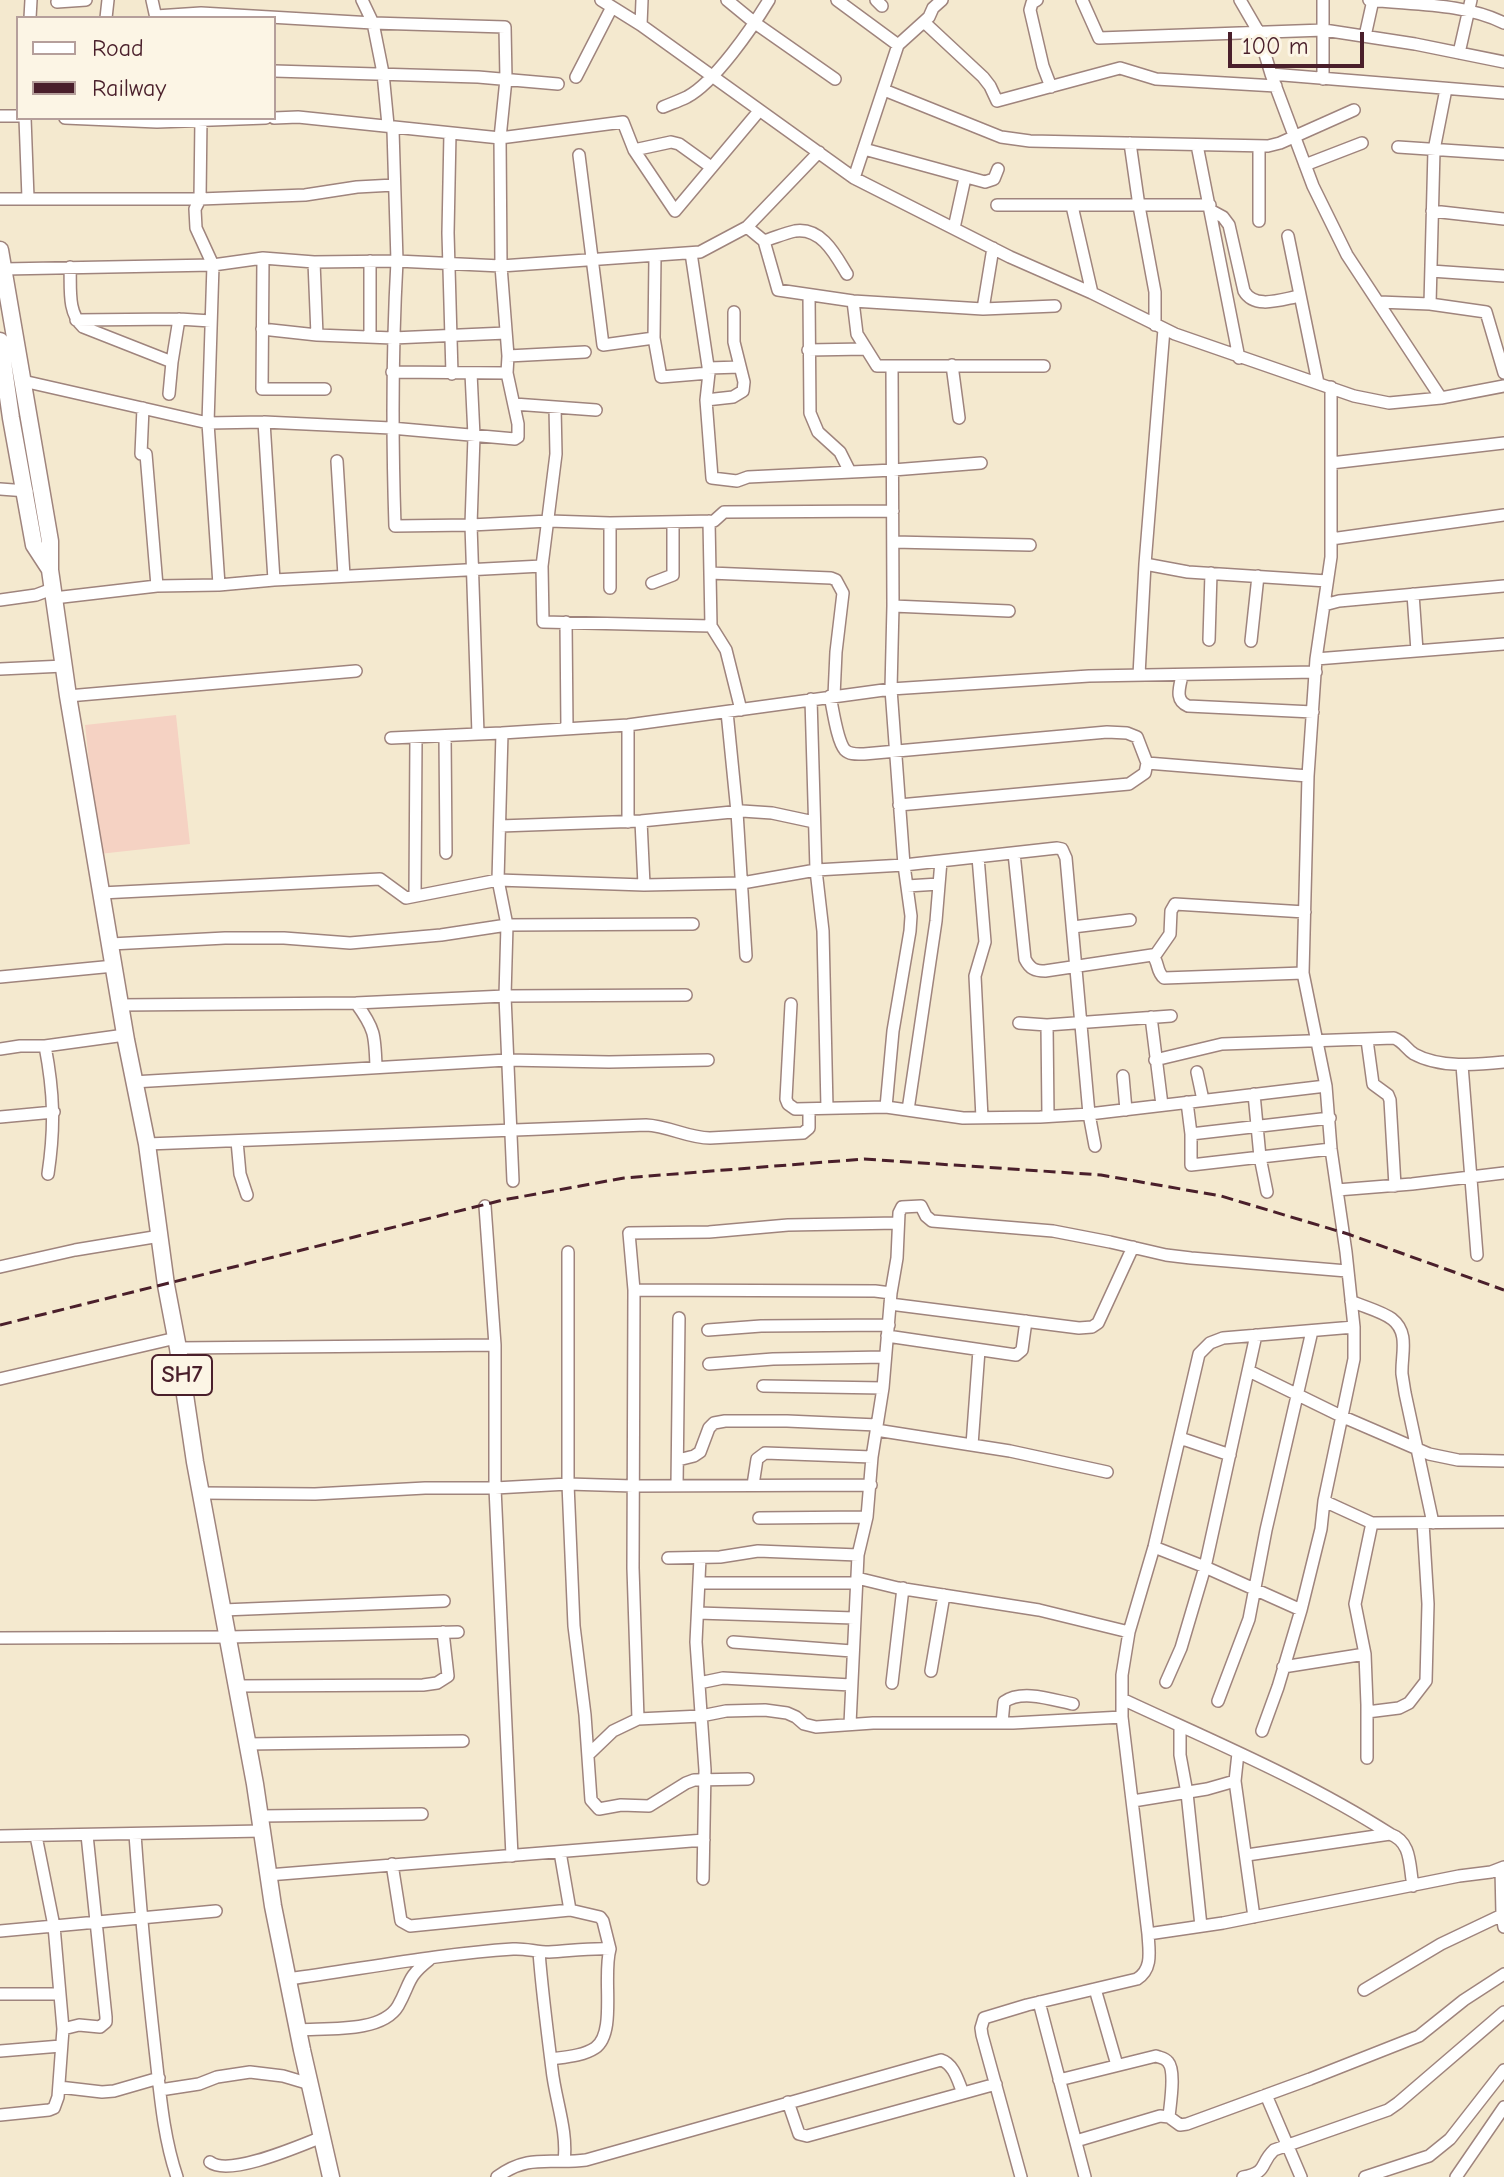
<!DOCTYPE html>
<html>
<head>
<meta charset="utf-8">
<style>
  body { margin:0 }
  #map { position:relative; width:1504px; height:2177px; overflow:hidden; background:#f4e9cf; font-family:"Comic Neue",sans-serif }
  canvas { display:block }
  .legend { position:absolute; left:16px; top:16px; width:260px; height:104px; box-sizing:border-box; background:#fcf5e5; border:2px solid #b59f9b; margin:0; padding:10px 14px; list-style:none; font-size:24px; color:#4a1f2b }
  .legend li { display:flex; align-items:center; gap:16px; height:40px }
  .legend b { width:40px; border:2px solid #b59f9b }
  .scale { position:absolute; left:1228px; top:32px; width:136px; height:36px; box-sizing:border-box; border:4px solid #4a1f2b; border-top:0; padding-left:10px; font-size:24px; line-height:28px; white-space:nowrap; color:#4a1f2b; -webkit-text-stroke:6px #fcf5e5; paint-order:stroke }
</style>
</head>
<body>
<div id="map">
<canvas width="1504" height="2177"></canvas>
<ul class="legend">
<li><b style="height:10px;background:#fff"></b>Road</li>
<li><b style="height:10px;background:#4a1f2b"></b>Railway</li>
</ul>
<div class="scale">100 m</div>
</div>
<script>
const c = document.querySelector('canvas').getContext('2d');
c.lineJoin = 'round';
function paint(path, color) {
  c.fillStyle = color;
  c.fill(path, 'evenodd');
}
function stroke(path, color, width, dash) {
  c.strokeStyle = color;
  c.lineWidth = width;
  c.lineCap = dash ? 'butt' : 'round';
  c.setLineDash(dash || []);
  c.stroke(path);
}
function write(font, color, halo, rows, align = 'center') {
  c.font = font + ' "Comic Neue",sans-serif';
  c.lineWidth = 8;
  c.setLineDash([]);
  c.textBaseline = 'middle';
  c.strokeStyle = halo;
  c.fillStyle = color;
  for (const [text, x, y, turn = 0] of rows) {
    c.save();
    c.translate(x, y);
    c.rotate((+turn || 0) * Math.PI / 180);
    c.textAlign = isNaN(turn) ? turn : align;
    if (halo) c.strokeText(text, 0, 0);
    c.fillText(text, 0, 0);
    c.restore();
  }
}
const built = new Path2D(`
  M 176,715 L 190,844 L 99,854 L 85,725 Z`);
const street = new Path2D(`
  M 152,0 L 156,18
  M 601,0 L 641,25 L 854,178 L 1010,257 L 1092,293 L 1175,334 L 1354,396 L 1389,403 L 1441,398
  M 727,0 L 755,23 L 835,79
  M 837,0 L 898,45
  M 876,0 L 882,6
  M 1037,0 L 1032,3 L 1030,10 L 1043,66 L 1051,87
  M 1082,0 L 1099,38 L 1324,30 L 1415,44 L 1504,62
  M 1240,0 L 1258,31 L 1271,74 L 1313,186 L 1347,255 L 1441,398 L 1504,386
  M 1369,0 C 1414,5 1463,3 1504,23
  M 57,2 L 86,0
  M 156,16 L 201,13 L 373,23 L 505,27 L 506,79 L 500,138 L 501,266 L 700,252 L 747,227 L 819,152
  M 30,18 L 31,0
  M 106,18 L 108,0
  M 924,22 L 983,77 L 990,86 L 997,101 L 1120,68 L 1156,79 L 1276,86
  M 641,25 L 642,0
  M 1365,36 L 1373,0
  M 1459,53 L 1471,0
  M 274,71 L 478,77 L 558,84
  M 1271,74 L 1504,93
  M 576,77 L 612,7
  M 1323,79 L 1323,0
  M 884,90 L 1001,137 L 1030,141 L 1268,146 L 1280,143 L 1354,110
  M 663,107 C 670,104 679,101 687,97 C 715,82 752,28 769,0
  M 0,116 L 18,116
  M 25,118 L 28,198
  M 65,118 L 157,122 L 266,118
  M 201,118 L 200,199 L 195,209 L 196,228 L 213,265 L 208,423 L 219,585
  M 274,118 L 298,117 L 500,138 L 623,122 L 634,150 L 675,211 L 759,111
  M 450,133 L 448,233 L 452,374
  M 1130,143 L 1139,206 L 1155,292 L 1155,325
  M 1197,145 L 1239,358
  M 1398,147 L 1504,154
  M 864,149 L 985,182 L 994,179 L 998,169
  M 634,150 L 671,142 L 679,144 L 711,167
  M 579,155 L 603,345 L 654,338
  M 1305,165 L 1362,143
  M 854,178 L 898,45 L 929,17 L 933,8 L 942,0
  M 0,199 L 200,199 L 305,195 L 357,187 L 394,185
  M 997,205 L 1210,205
  M 1072,206 L 1092,293
  M 1210,210 L 1223,217 L 1229,225 L 1244,291 C 1255,310 1282,299 1300,296
  M 1432,211 L 1504,219
  M 1259,221 L 1259,146
  M 747,227 L 764,241 L 778,290 L 853,301 L 983,309 L 1055,306
  M 954,228 L 965,178
  M 1288,236 L 1318,383
  M 764,241 C 774,238 785,233 795,231 C 822,227 836,256 847,274
  M 691,253 L 709,373 L 706,400 L 712,478 L 737,481 L 748,477 L 893,470 L 981,463
  M 655,257 L 654,338 L 661,377 L 709,373
  M 370,261 L 370,337
  M 314,262 L 317,335
  M 70,267 C 71,288 67,312 83,327 L 172,362 L 169,394
  M 4,269 L 213,265 L 263,258
  M 1431,271 L 1504,276
  M 809,295 L 810,413 L 818,432 L 840,452 L 850,472
  M 853,301 L 857,334 L 877,366 L 1044,366
  M 1379,302 L 1430,304 L 1434,150 L 1446,89
  M 1430,304 L 1486,312 L 1504,373
  M 983,309 L 993,248
  M 76,320 L 179,319 L 211,321
  M 262,329 L 317,335 L 393,338 L 506,333
  M 808,350 L 866,349
  M 508,356 L 585,352
  M 172,362 L 179,319
  M 952,365 L 959,418
  M 708,368 L 740,367
  M 392,372 L 507,373
  M 23,381 L 208,423 L 264,422 L 391,428 L 515,439 L 518,437 L 518,424 L 507,373 L 508,356 L 501,266 L 397,261 C 392,351 392,436 395,526 L 471,525 L 474,436 L 471,373
  M 325,389 L 262,389 L 263,258 L 314,262 L 397,261 L 393,130 L 388,125 L 383,73 L 373,23 L 362,0
  M 706,400 L 733,397 L 743,391 L 744,382 L 734,342 L 734,312
  M 514,404 L 596,410
  M 555,407 L 556,454 L 542,566 L 543,622 L 711,626 L 709,521
  M 264,422 L 274,580
  M 141,454 L 143,408
  M 146,454 L 157,586
  M 337,461 L 344,576
  M 1331,463 L 1504,443
  M 0,489 L 27,491
  M 1331,539 L 1504,515
  M 893,542 L 1030,545
  M 1145,564 L 1188,572 L 1327,581
  M 710,573 L 831,578 L 836,580 L 843,593 L 836,652 L 834,696
  M 652,583 L 673,575 L 673,522
  M 610,588 L 610,523
  M 1413,594 L 1417,651
  M 54,598 L 157,586 L 219,585 L 274,580 L 542,566
  M 0,600 L 36,595 L 52,589
  M 1324,605 L 1339,601 L 1504,586
  M 893,606 L 1009,611
  M 566,622 L 567,729
  M 711,626 L 726,650 L 741,710
  M 1209,640 L 1211,573
  M 1251,641 L 1258,576
  M 1316,659 L 1504,644
  M 0,669 L 64,666
  M 1139,675 L 1145,564 L 1164,329
  M 1182,675 C 1180,687 1174,700 1188,706 L 1313,712
  M 68,696 L 356,671
  M 830,696 C 833,709 837,741 845,750 C 850,755 857,754 864,754 L 1107,732 L 1127,733 L 1137,737 L 1147,763 L 1308,776
  M 811,699 L 816,870 L 823,931 L 827,1108
  M 727,712 L 737,812 L 746,956
  M 628,725 L 628,822
  M 502,733 L 628,725 L 891,689 L 1089,676 L 1316,672
  M 445,736 L 446,853
  M 391,738 L 478,734
  M 899,805 L 1129,784 L 1145,773 L 1147,763
  M 641,821 L 644,885
  M 500,826 L 641,821 L 742,811 L 772,813 L 814,822
  M 1014,853 L 1025,959 C 1030,969 1035,971 1045,971 L 1152,955 C 1159,961 1156,972 1164,978 L 1303,973
  M 978,857 L 985,942 L 975,976 L 982,1118
  M 907,886 L 939,884
  M 101,893 L 380,879 L 406,898 L 498,880 L 644,885 L 742,883 L 816,870 L 904,865 L 1057,848 L 1062,849 L 1066,858 L 1089,1114 L 1095,1146
  M 415,896 L 416,738
  M 1073,927 L 1130,920
  M 111,944 L 225,938 L 284,938 L 350,943 L 441,935 L 507,925 L 693,924
  M 1154,957 L 1170,934 L 1171,911 L 1175,904 L 1305,912
  M 0,977 L 114,966
  M 356,1003 C 375,1029 375,1035 376,1067
  M 791,1004 L 786,1099 L 788,1104 L 795,1109 L 886,1107 L 963,1118 L 1040,1117 L 1089,1114 L 1326,1086
  M 120,1005 L 356,1003 L 505,996 L 686,995
  M 1151,1017 L 1162,1105
  M 1019,1023 L 1047,1025 L 1171,1016
  M 1047,1025 L 1048,1116
  M 1367,1040 L 1373,1084 L 1388,1095 L 1390,1100 L 1395,1186
  M 45,1046 C 54,1093 55,1127 48,1174
  M 0,1049 L 20,1046 L 45,1046 L 125,1035
  M 1155,1060 L 1222,1044 L 1394,1038 C 1404,1042 1406,1049 1414,1054 C 1439,1068 1477,1065 1504,1062
  M 1462,1065 L 1477,1255
  M 1197,1072 L 1203,1100
  M 1123,1076 L 1126,1110
  M 133,1082 L 507,1060 L 609,1062 L 708,1060
  M 1254,1094 L 1260,1157 L 1267,1192
  M 1187,1102 L 1191,1134 L 1191,1165 L 1331,1149
  M 886,1107 L 893,1031 L 910,931 L 911,916 L 904,865 L 891,689 L 893,606 L 892,366
  M 908,1110 L 936,921 L 941,861
  M 0,1117 L 54,1112
  M 1191,1134 L 1330,1118
  M 237,1141 L 240,1174 L 247,1195
  M 147,1144 L 646,1125 C 669,1126 688,1138 710,1138 L 803,1133 L 809,1128 L 809,1110
  M 513,1181 L 505,996 L 507,925 L 498,880 L 502,733 L 478,734 L 471,525 L 549,521 L 610,523 L 714,521 L 724,512 L 893,511
  M 1337,1190 L 1412,1184 L 1504,1173
  M 485,1206 L 495,1345 L 495,1488 L 512,1856
  M 568,1252 L 568,1484 L 574,1626 L 585,1715 L 591,1800 L 599,1809 L 621,1805 L 649,1806 L 686,1783 L 694,1780 L 748,1779
  M 0,1267 L 75,1250 L 160,1236
  M 634,1290 L 875,1291 L 891,1293
  M 1351,1301 C 1364,1307 1381,1311 1392,1319 C 1410,1333 1401,1355 1402,1374 C 1403,1380 1404,1387 1405,1393 L 1433,1523
  M 890,1304 L 1079,1328 L 1092,1327 L 1098,1323 L 1133,1247
  M 708,1330 L 761,1326 L 889,1325
  M 887,1336 L 1016,1355 L 1022,1350 L 1026,1321
  M 178,1348 L 495,1345
  M 709,1364 L 773,1359 L 885,1357
  M 1249,1371 L 1341,1416 L 1429,1454 L 1458,1460 L 1504,1461
  M 0,1379 L 176,1338
  M 763,1386 L 883,1388
  M 876,1430 L 1010,1451 L 1107,1472
  M 1180,1438 L 1230,1455
  M 972,1445 L 979,1350
  M 678,1460 L 694,1456 L 700,1452 L 709,1428 L 714,1423 L 725,1421 L 787,1421 L 877,1425
  M 677,1485 L 679,1318
  M 753,1485 L 757,1459 L 765,1453 L 872,1457
  M 201,1493 L 315,1494 L 425,1488 L 495,1488 L 568,1484 L 633,1486 L 871,1485
  M 1324,1501 L 1372,1523 L 1504,1522
  M 759,1518 L 867,1517
  M 1154,1547 L 1205,1567 L 1301,1610
  M 668,1558 L 720,1557 L 758,1551 L 858,1555
  M 700,1558 L 696,1642 L 705,1770 L 703,1879
  M 857,1578 L 898,1588 L 1039,1610 L 1129,1632
  M 700,1583 L 857,1583
  M 223,1610 L 444,1601
  M 698,1613 L 854,1618
  M 0,1638 L 228,1637 L 458,1632
  M 733,1642 L 852,1651
  M 1283,1667 L 1365,1654
  M 931,1671 L 944,1595
  M 1166,1682 L 1181,1648 L 1205,1567 L 1256,1335
  M 699,1683 L 723,1678 L 851,1685
  M 892,1683 L 903,1588
  M 237,1686 L 423,1685 L 437,1683 L 448,1676 L 443,1632
  M 1122,1699 C 1212,1741 1306,1780 1390,1834
  M 1218,1701 L 1249,1619 L 1266,1530 L 1312,1331
  M 1367,1712 L 1399,1708 L 1409,1703 L 1426,1681 L 1428,1604 L 1423,1523
  M 638,1719 L 633,1568 L 634,1290 L 629,1233 L 709,1232 L 788,1225 L 898,1223
  M 1002,1723 L 1004,1702 C 1022,1689 1053,1700 1073,1704
  M 850,1724 L 858,1555 L 867,1517 L 872,1457 L 883,1388 L 891,1293 L 897,1258 L 899,1213 L 902,1207 L 921,1206 L 926,1216 L 932,1221 L 1053,1231 L 1110,1242 L 1166,1255 L 1191,1258 L 1347,1271
  M 1180,1726 L 1180,1755 L 1187,1793 L 1201,1926
  M 1262,1731 L 1278,1687 L 1301,1610 L 1321,1529 L 1324,1501 L 1354,1359 L 1354,1327 L 1346,1252 L 1331,1149 L 1326,1086 L 1303,973 L 1308,776 L 1316,659 L 1331,557 L 1331,387
  M 247,1744 L 463,1741
  M 1238,1753 L 1235,1781 L 1254,1917
  M 589,1754 L 613,1731 L 638,1719 L 701,1716 L 726,1711 L 765,1710 L 787,1713 L 796,1717 L 804,1724 L 816,1727 L 873,1723 L 1013,1723 L 1122,1717
  M 1367,1758 L 1367,1705 L 1365,1654 L 1355,1604 L 1372,1523
  M 1133,1801 L 1207,1789 L 1235,1781
  M 260,1816 L 422,1814
  M 135,1834 C 140,1906 147,1978 155,2049 C 160,2092 163,2136 177,2177
  M 0,1836 L 262,1831
  M 560,1852 L 570,1910
  M 1247,1855 L 1390,1834 C 1412,1842 1409,1865 1413,1886
  M 1501,1869 L 1502,1915 L 1504,1927
  M 268,1875 L 704,1840
  M 0,1931 L 216,1911
  M 1148,1934 L 1223,1923 L 1459,1876 L 1491,1872 L 1504,1867
  M 539,1952 C 542,1991 547,2030 552,2069 C 555,2099 568,2131 564,2161
  M 288,1979 C 362,1969 437,1954 513,1949 C 525,1948 536,1952 549,1952 C 569,1951 589,1948 610,1949 L 603,1921 L 600,1917 L 570,1910 L 410,1926 L 401,1921 L 392,1864
  M 1095,1989 L 1117,2065
  M 1364,1990 L 1441,1944 L 1502,1915
  M 0,1994 L 59,1994
  M 1039,2002 L 1085,2177
  M 63,2029 L 79,2025 L 100,2027 L 106,2022 L 106,2017 L 87,1835
  M 298,2030 C 327,2028 382,2033 398,2006 C 411,1983 406,1978 429,1960
  M 0,2051 L 61,2046
  M 551,2059 C 565,2057 583,2056 595,2048 C 617,2033 602,1976 610,1949
  M 1059,2080 L 1156,2056 C 1161,2058 1165,2058 1168,2062 C 1176,2071 1170,2105 1169,2117
  M 59,2087 L 102,2092 L 114,2091 L 159,2078
  M 160,2090 L 199,2084 L 217,2077 L 250,2072 L 283,2076 L 310,2084
  M 1266,2095 L 1301,2177
  M 788,2102 L 799,2134 L 807,2136 L 996,2084
  M 0,2115 L 49,2110 L 54,2108 L 58,2097 L 63,2029 L 54,1926 L 36,1836
  M 1076,2141 L 1160,2116 L 1169,2117 L 1180,2125 L 1187,2124 L 1310,2079 L 1419,2036 L 1464,2000 L 1504,1974
  M 210,2162 C 229,2177 299,2146 322,2137
  M 497,2177 C 530,2153 551,2165 586,2160 L 941,2060 C 954,2064 958,2081 963,2093
  M 1021,2177 L 982,2035 L 981,2028 L 984,2018 L 1027,2005 L 1137,1979 C 1153,1969 1149,1951 1148,1934 L 1122,1717 L 1122,1675 L 1129,1632 L 1154,1547 L 1199,1354 L 1210,1343 L 1223,1338 L 1354,1327
  M 1243,2177 C 1269,2172 1259,2164 1274,2150 L 1388,2110 L 1398,2103 L 1504,2012
  M 1365,2177 L 1429,2156 L 1450,2139 L 1504,2070
  M 1456,2177 L 1504,2107`);
const primary = new Path2D(`
  M 0,250 L 50,541 L 50,570 L 68,696 L 126,1040 L 147,1144 L 166,1285 L 178,1348 L 195,1462 L 255,1784 L 273,1906 L 302,2050 L 331,2177
  M 0,341 L 11,418 L 34,545 L 49,568`);
const rail = new Path2D(`
  M 0,1325 L 503,1200 L 624,1178 L 864,1159 L 1101,1175 L 1221,1196 L 1348,1234 L 1504,1290`);
const shields = [
  [182,1375,60]
];
const shieldNames = [
  ["SH7",182,1375]
];
paint(built, '#f5d2c3');
stroke(street, '#9f847d', 14);
stroke(primary, '#9f847d', 19);
stroke(street, '#fff', 11);
stroke(primary, '#fff', 16);
stroke(rail, '#4a1f2b', 3, [12, 6]);
for (const [x, y, w] of shields) {
  const box = new Path2D();
  box.roundRect(x - w / 2, y - 20, w, 40, 6);
  c.fillStyle = '#fcf5e5';
  c.fill(box);
  stroke(box, '#4a1f2b', 2);
}
write('bold 24px', '#4a1f2b', null, shieldNames);
</script>
</body>
</html>
